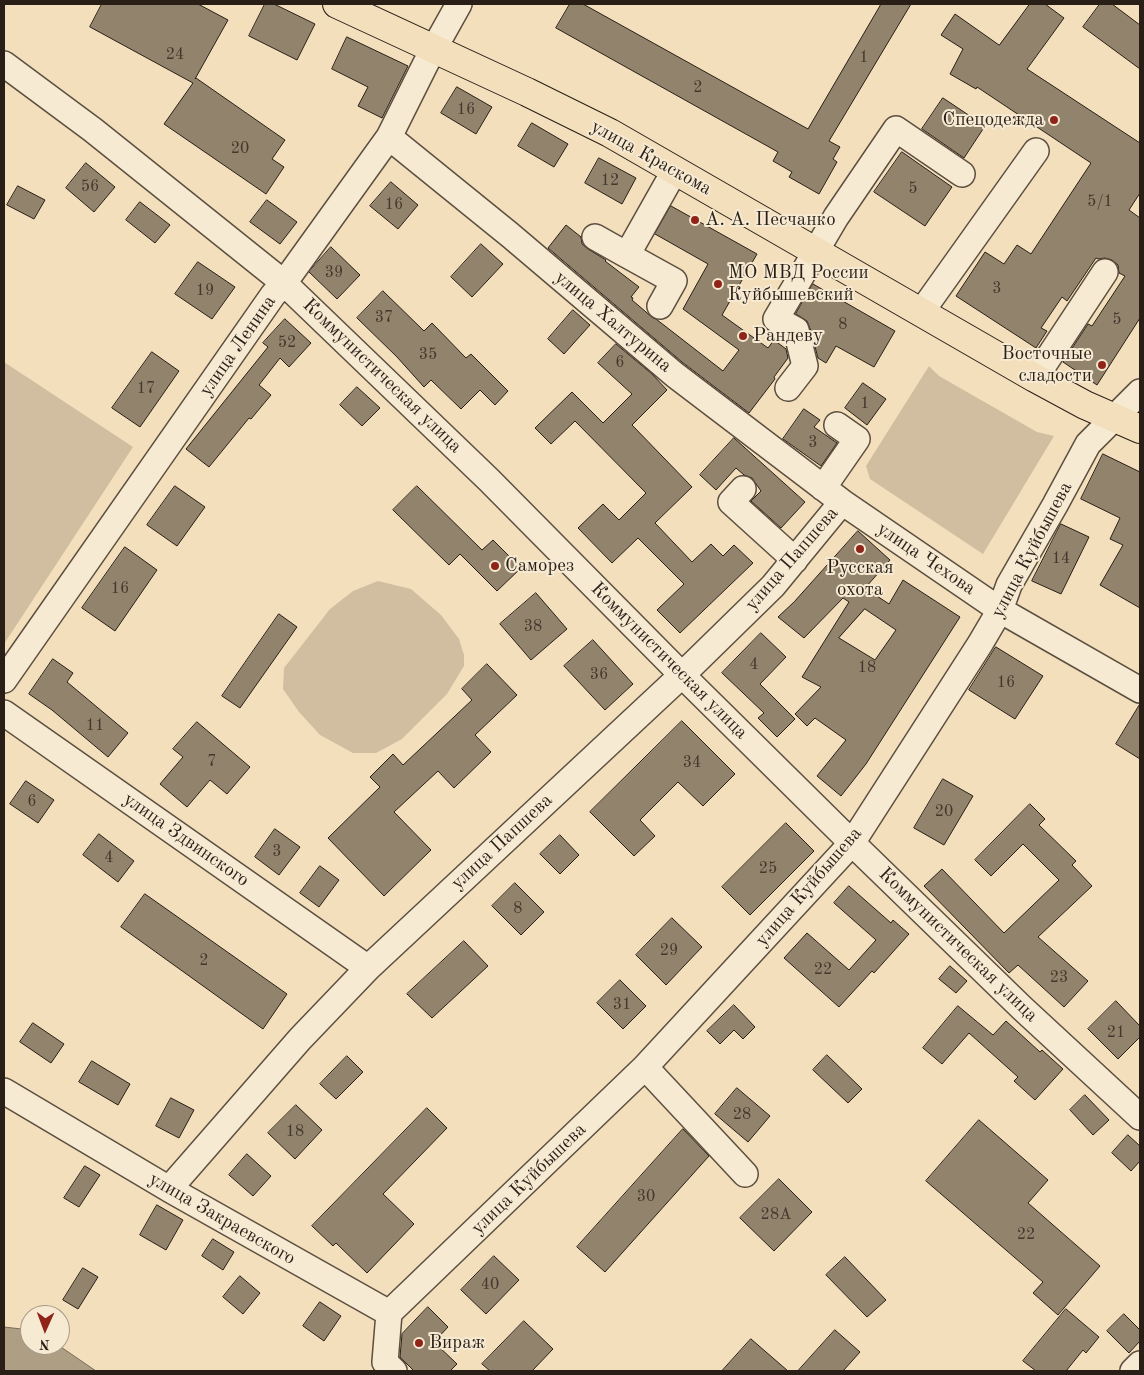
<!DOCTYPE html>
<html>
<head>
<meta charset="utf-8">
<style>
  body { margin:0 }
  #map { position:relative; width:1144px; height:1375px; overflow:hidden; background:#f3dfbc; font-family:"Old Standard TT",serif }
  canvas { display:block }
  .frame { position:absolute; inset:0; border:5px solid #291f17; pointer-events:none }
  .north { position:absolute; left:20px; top:1305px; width:50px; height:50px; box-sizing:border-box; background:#f7ead3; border:1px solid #a59988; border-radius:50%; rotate:182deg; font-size:14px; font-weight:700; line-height:20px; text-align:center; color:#291f17 }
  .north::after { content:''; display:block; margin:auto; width:18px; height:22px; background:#8f2418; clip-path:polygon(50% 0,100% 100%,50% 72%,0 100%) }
</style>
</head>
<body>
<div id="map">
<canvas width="1144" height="1375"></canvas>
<div class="frame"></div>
<div class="north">N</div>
</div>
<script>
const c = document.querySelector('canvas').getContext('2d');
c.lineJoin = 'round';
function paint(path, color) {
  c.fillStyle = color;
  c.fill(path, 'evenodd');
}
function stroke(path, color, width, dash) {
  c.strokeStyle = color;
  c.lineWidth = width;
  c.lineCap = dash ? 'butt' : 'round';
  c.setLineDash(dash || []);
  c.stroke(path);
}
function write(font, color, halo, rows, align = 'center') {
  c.font = font + ' "Old Standard TT",serif';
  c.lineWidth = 4;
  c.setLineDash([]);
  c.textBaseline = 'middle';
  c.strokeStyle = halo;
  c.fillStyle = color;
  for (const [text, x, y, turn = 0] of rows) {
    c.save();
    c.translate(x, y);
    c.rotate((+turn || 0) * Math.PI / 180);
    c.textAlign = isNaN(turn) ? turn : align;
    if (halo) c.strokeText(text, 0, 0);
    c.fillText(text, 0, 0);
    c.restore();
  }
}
const green = new Path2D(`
  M 4,362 L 133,447 L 4,644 Z
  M 929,366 L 939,376 L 1037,432 L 1054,436 L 983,554 L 870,479 L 866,466 Z
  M 378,581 L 411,589 L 441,615 L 459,639 L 464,655 L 464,666 L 447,694 L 402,739 L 376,753 L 353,753 L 320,735 L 299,712 L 283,689 L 284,668 L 330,609 L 353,591 Z`);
const water = new Path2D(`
  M 4,1327 L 30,1330 L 30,1345 L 58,1345 L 96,1371 L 4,1371 Z`);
const building = new Path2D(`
  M 102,4 L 198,4 L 228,20 L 195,79 L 196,78 L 285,140 L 272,159 L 284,167 L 266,194 L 164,124 L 193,83 L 90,27 Z
  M 265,4 L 274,4 L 315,24 L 297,60 L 249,36 Z
  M 570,4 L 583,4 L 808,129 L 881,4 L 911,4 L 829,141 L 840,147 L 833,159 L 837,162 L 819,194 L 789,177 L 792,172 L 773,161 L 778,152 L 556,28 Z
  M 1030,4 L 1045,4 L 1064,18 L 1027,69 L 1140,143 L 1140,193 L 1129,210 L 1140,218 L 1140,318 L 1097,385 L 1063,362 L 1088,324 L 1092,326 L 1125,276 L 1119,273 L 1118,265 L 1112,260 L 1105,258 L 1098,259 L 1096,258 L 1067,301 L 1062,297 L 1041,328 L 1047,331 L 1036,348 L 956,296 L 985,252 L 1004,264 L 1017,245 L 1031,254 L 1091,163 L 977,87 L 976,89 L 950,74 L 963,49 L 941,35 L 955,14 L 999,45 Z
  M 1100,4 L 1112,4 L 1140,25 L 1140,69 L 1083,27 Z
  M 347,37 L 408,66 L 382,118 L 358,106 L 368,87 L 332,69 Z
  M 457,87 L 492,107 L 476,134 L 441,113 Z
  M 943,98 L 985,126 L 964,158 L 922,129 Z
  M 532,123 L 568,144 L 554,167 L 518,146 Z
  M 902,152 L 952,187 L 925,226 L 874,192 Z
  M 599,158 L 636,178 L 622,204 L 585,183 Z
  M 86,163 L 115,187 L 94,212 L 66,188 Z
  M 391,182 L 418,205 L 398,229 L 370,206 Z
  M 18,186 L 45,200 L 34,219 L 7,205 Z
  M 267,200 L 297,222 L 280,244 L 250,222 Z
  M 140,202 L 170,225 L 155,243 L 126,220 Z
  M 671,206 L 757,254 L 722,315 L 768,348 L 774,340 L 786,349 L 788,358 L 774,377 L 775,379 L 749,413 L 682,362 L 548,248 L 566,225 L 581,237 L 582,244 L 588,249 L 606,260 L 605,261 L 639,287 L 631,297 L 633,298 L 632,300 L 653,318 L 656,319 L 723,371 L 739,350 L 683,309 L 708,264 L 655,234 Z
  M 481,244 L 503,264 L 472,297 L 451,277 Z
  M 331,247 L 360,275 L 337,299 L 309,272 Z
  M 198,262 L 235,287 L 212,319 L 175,294 Z
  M 813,284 L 895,331 L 874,367 L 836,346 L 826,363 L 818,358 L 814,343 L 818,335 L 811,331 L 807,321 L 796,314 Z
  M 383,291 L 424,331 L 432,323 L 466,358 L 471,354 L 508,391 L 495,405 L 480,390 L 461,409 L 431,380 L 424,387 L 397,357 L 357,318 Z
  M 573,310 L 590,325 L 564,354 L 548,339 Z
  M 285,319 L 311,343 L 289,367 L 280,358 L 259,385 L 271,395 L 251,419 L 249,418 L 209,467 L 186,449 L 268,347 L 263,343 Z
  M 616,344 L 652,374 L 667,390 L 632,425 L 692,487 L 655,523 L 692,562 L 711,544 L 723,556 L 734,545 L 753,563 L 680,633 L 657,610 L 684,584 L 638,538 L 612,563 L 578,528 L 603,504 L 619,520 L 646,493 L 575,421 L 551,444 L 535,428 L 572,392 L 603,423 L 632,394 L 598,363 Z
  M 152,352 L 179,371 L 140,427 L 112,408 Z
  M 863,383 L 886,399 L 867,425 L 845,408 Z
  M 357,387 L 380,408 L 362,426 L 340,405 Z
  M 804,409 L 820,420 L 814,427 L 837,443 L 821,466 L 783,439 Z
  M 734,438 L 805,502 L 781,528 L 751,501 L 761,491 L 752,478 L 744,475 L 736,468 L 716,490 L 700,475 Z
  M 1103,454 L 1140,472 L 1140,608 L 1100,585 L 1123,545 L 1110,539 L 1120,518 L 1081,499 Z
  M 175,486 L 205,507 L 177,546 L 147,525 Z
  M 417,486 L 482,550 L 493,540 L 521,568 L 497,591 L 460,554 L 449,565 L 393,510 Z
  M 1061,524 L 1089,537 L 1061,594 L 1032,581 Z
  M 858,531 L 890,560 L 865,588 L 889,604 L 903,580 L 960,617 L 866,764 L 841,796 L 817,776 L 846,740 L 815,718 L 807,726 L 795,714 L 821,687 L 802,677 L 849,602 L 843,598 L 804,638 L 778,617 L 794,602 ZM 865,609 L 896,630 L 875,660 L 839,638 Z
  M 125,547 L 157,570 L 115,631 L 82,608 Z
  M 536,593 L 567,629 L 531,660 L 500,624 Z
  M 279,614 L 297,627 L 240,708 L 222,696 Z
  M 761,633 L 786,657 L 760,684 L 795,719 L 777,737 L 758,718 L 764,713 L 722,673 Z
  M 593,640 L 633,684 L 605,710 L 564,666 Z
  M 996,647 L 1043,676 L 1015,719 L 969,690 Z
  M 53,659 L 73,673 L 67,682 L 128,733 L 108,757 L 52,710 L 29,694 Z
  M 487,664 L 517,695 L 475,735 L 491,752 L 454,788 L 438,771 L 394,812 L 431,850 L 384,896 L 328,838 L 380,787 L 370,777 L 393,754 L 403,765 L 472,700 L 462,689 Z
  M 1140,704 L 1140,759 L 1116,744 Z
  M 682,721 L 735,774 L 703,806 L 678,782 L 640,820 L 655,836 L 634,856 L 590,812 Z
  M 197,722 L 250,767 L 227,794 L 210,780 L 187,807 L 160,784 L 183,757 L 173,749 Z
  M 943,779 L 973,796 L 944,845 L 914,828 Z
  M 26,781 L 54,800 L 38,823 L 10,804 Z
  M 1030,804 L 1045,819 L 1039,825 L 1076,861 L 1072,865 L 1092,886 L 1038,937 L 1088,981 L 1064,1007 L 1018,965 L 1009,973 L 924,886 L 942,869 L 1004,933 L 1059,880 L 1023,844 L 991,876 L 975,860 Z
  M 786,823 L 814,851 L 750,915 L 722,887 Z
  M 275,829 L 300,847 L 279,875 L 255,857 Z
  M 99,834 L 134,861 L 118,882 L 83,855 Z
  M 560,835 L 579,855 L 560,874 L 540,854 Z
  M 320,866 L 339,880 L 319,907 L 300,893 Z
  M 515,883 L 544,912 L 521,935 L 492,906 Z
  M 849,886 L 891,923 L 893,920 L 909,934 L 874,973 L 872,971 L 839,1007 L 784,958 L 807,933 L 849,970 L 876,940 L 834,903 Z
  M 145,894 L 287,994 L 263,1029 L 121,927 Z
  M 672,918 L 702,947 L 666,985 L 636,955 Z
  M 464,941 L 488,966 L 432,1018 L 407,994 Z
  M 950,966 L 967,981 L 956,993 L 939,979 Z
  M 620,980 L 646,1006 L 623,1029 L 597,1003 Z
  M 1116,1001 L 1140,1026 L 1140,1037 L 1118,1059 L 1088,1029 Z
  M 734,1005 L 755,1027 L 743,1039 L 734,1030 L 720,1044 L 707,1031 Z
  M 958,1006 L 993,1035 L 1006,1021 L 1040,1052 L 1042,1050 L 1063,1069 L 1035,1100 L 1014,1081 L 1018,1077 L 969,1033 L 942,1064 L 923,1048 Z
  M 33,1023 L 64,1044 L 51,1063 L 20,1042 Z
  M 827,1055 L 862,1089 L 848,1103 L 813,1070 Z
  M 347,1056 L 363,1072 L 336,1099 L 320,1084 Z
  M 92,1061 L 130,1084 L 118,1105 L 79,1082 Z
  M 737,1088 L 770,1116 L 748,1142 L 715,1114 Z
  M 1085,1095 L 1109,1120 L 1093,1135 L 1070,1110 Z
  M 171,1098 L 194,1110 L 179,1138 L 156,1126 Z
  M 296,1105 L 322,1130 L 295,1159 L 268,1133 Z
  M 427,1108 L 447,1128 L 383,1194 L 414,1224 L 367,1273 L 336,1243 L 333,1246 L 312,1226 Z
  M 979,1120 L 1048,1180 L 1028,1203 L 1100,1266 L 1058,1315 L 1033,1293 L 1043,1282 L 926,1181 Z
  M 683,1129 L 709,1156 L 605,1272 L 577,1247 Z
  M 1128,1135 L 1140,1146 L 1140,1161 L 1131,1171 L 1112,1153 Z
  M 247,1154 L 271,1176 L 253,1196 L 229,1175 Z
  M 85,1166 L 100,1175 L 79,1207 L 64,1198 Z
  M 779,1179 L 812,1212 L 774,1251 L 740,1218 Z
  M 157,1205 L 183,1220 L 166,1250 L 140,1235 Z
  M 213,1239 L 234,1252 L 223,1270 L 202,1256 Z
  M 494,1256 L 519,1280 L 486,1314 L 461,1290 Z
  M 845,1257 L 886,1300 L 867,1317 L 826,1275 Z
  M 83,1268 L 98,1277 L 78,1309 L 63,1300 Z
  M 240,1276 L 260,1293 L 243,1314 L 223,1297 Z
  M 320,1302 L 341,1316 L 324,1341 L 303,1326 Z
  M 428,1307 L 448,1327 L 434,1342 L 457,1364 L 450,1371 L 414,1371 L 400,1357 L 402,1334 Z
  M 1066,1309 L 1099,1337 L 1086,1353 L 1083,1350 L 1066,1371 L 1036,1371 L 1023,1361 Z
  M 1124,1314 L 1140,1330 L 1140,1341 L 1129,1353 L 1107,1331 Z
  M 524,1321 L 553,1349 L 532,1371 L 490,1371 L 482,1364 Z
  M 835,1330 L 860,1352 L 843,1371 L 798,1371 Z
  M 751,1339 L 788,1371 L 722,1371 Z`);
const minor = new Path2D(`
  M 4,64 L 93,130 L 284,283 L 489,480 L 682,675 L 852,843 L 1022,1008 L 1140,1117
  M 389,137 L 510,235 L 675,375 L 842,502 L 1000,610 L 1140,690
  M 595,237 L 627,255
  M 660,306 L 674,281 L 627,255 L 675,170
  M 922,311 L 1036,151
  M 1035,378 L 1105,272
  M 788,388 L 805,366 L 796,330 L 776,319 L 836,217 L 896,129 L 962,174
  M 823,488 L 857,439 L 837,425
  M 743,489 L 731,502 L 795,560
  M 4,680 L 273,295 L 284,283 L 389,137 L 426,63 L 459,4
  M 4,713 L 368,968
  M 645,1067 L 745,1174
  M 4,1091 L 169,1189 L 389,1313
  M 169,1189 L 300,1039 L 368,968 L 682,675 L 773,586 L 842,502
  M 389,1313 L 645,1067 L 852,843 L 980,644 L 1000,610 L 1009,585 L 1055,505 L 1088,444 L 1140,392
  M 389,1313 L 385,1362 L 394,1371
  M 1133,1371 L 1140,1364`);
const major = new Path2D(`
  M 337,4 L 527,92 L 610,133 L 1035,378 L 1085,405 L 1140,429`);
const markers = [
  [1054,120,5,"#8f2418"],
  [695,220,5,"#8f2418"],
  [718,284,5,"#8f2418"],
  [743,336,5,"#8f2418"],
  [1102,365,5,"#8f2418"],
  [860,549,5,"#8f2418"],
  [495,566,5,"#8f2418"],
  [419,1343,5,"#8f2418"]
];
const numberNames = [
  ["24",175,55],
  ["1",864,58],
  ["2",698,88],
  ["16",466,110],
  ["20",240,149],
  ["12",610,181],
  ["56",90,187],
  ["5",913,189],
  ["5/1",1100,202],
  ["16",394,205],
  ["39",334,273],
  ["3",997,289],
  ["19",205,291],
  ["37",384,318],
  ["5",1117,320],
  ["8",843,325],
  ["52",287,343],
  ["35",428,355],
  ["6",620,363],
  ["17",146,389],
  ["1",865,404],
  ["3",813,443],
  ["14",1061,559],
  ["16",120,589],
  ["38",533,627],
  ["4",754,665],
  ["18",867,668],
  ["36",599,675],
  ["16",1006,683],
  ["11",95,726],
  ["7",212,762],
  ["34",692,763],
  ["6",32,802],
  ["20",944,812],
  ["3",277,852],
  ["4",109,858],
  ["25",768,869],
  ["8",518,909],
  ["29",669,951],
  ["2",204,961],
  ["22",823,970],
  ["23",1059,978],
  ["31",622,1005],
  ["21",1116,1033],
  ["28",742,1115],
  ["18",295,1132],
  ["30",646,1197],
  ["28А",776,1215],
  ["22",1026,1235],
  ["40",490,1285]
];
const poiNames = [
  ["Спецодежда",1044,120,"right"],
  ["А. А. Песчанко",705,220],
  ["МО МВД России",728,273],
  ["Куйбышевский",728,295],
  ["Рандеву",753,336],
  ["Восточные",1092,354,"right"],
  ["сладости",1092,376,"right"],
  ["Саморез",505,566],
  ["Русская",860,568,"center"],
  ["охота",860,590,"center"],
  ["Вираж",429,1343]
];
const streetNames = [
  ["улица Краскома",651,158,29],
  ["улица Халтурина",613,322,40],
  ["улица Ленина",238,346,-55],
  ["Коммунистическая улица",382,376,44],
  ["улица Куйбышева",1032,550,-62],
  ["улица Папшева",792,559,-49],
  ["улица Чехова",926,559,34],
  ["Коммунистическая улица",669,661,45],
  ["улица Здвинского",186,840,35],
  ["улица Папшева",502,842,-43],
  ["улица Куйбышева",809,887,-49],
  ["Коммунистическая улица",958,945,44],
  ["улица Куйбышева",529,1179,-44],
  ["улица Закраевского",222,1219,30]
];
paint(green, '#d1bea0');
paint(water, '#ae9e84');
stroke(water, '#796b58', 1);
paint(building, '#92836d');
stroke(building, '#291f17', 1);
stroke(minor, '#5c4f40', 28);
stroke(major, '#291f17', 30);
stroke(minor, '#f7ead3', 25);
stroke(major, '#f3dfbc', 28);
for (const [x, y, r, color] of markers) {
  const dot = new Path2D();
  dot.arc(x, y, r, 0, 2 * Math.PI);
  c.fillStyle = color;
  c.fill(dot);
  stroke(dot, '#f7ead3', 2);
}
write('16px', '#43382c', null, numberNames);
write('19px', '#291f17', '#f7ead3', poiNames, 'left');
write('19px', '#291f17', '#f7ead3', streetNames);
</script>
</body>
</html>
